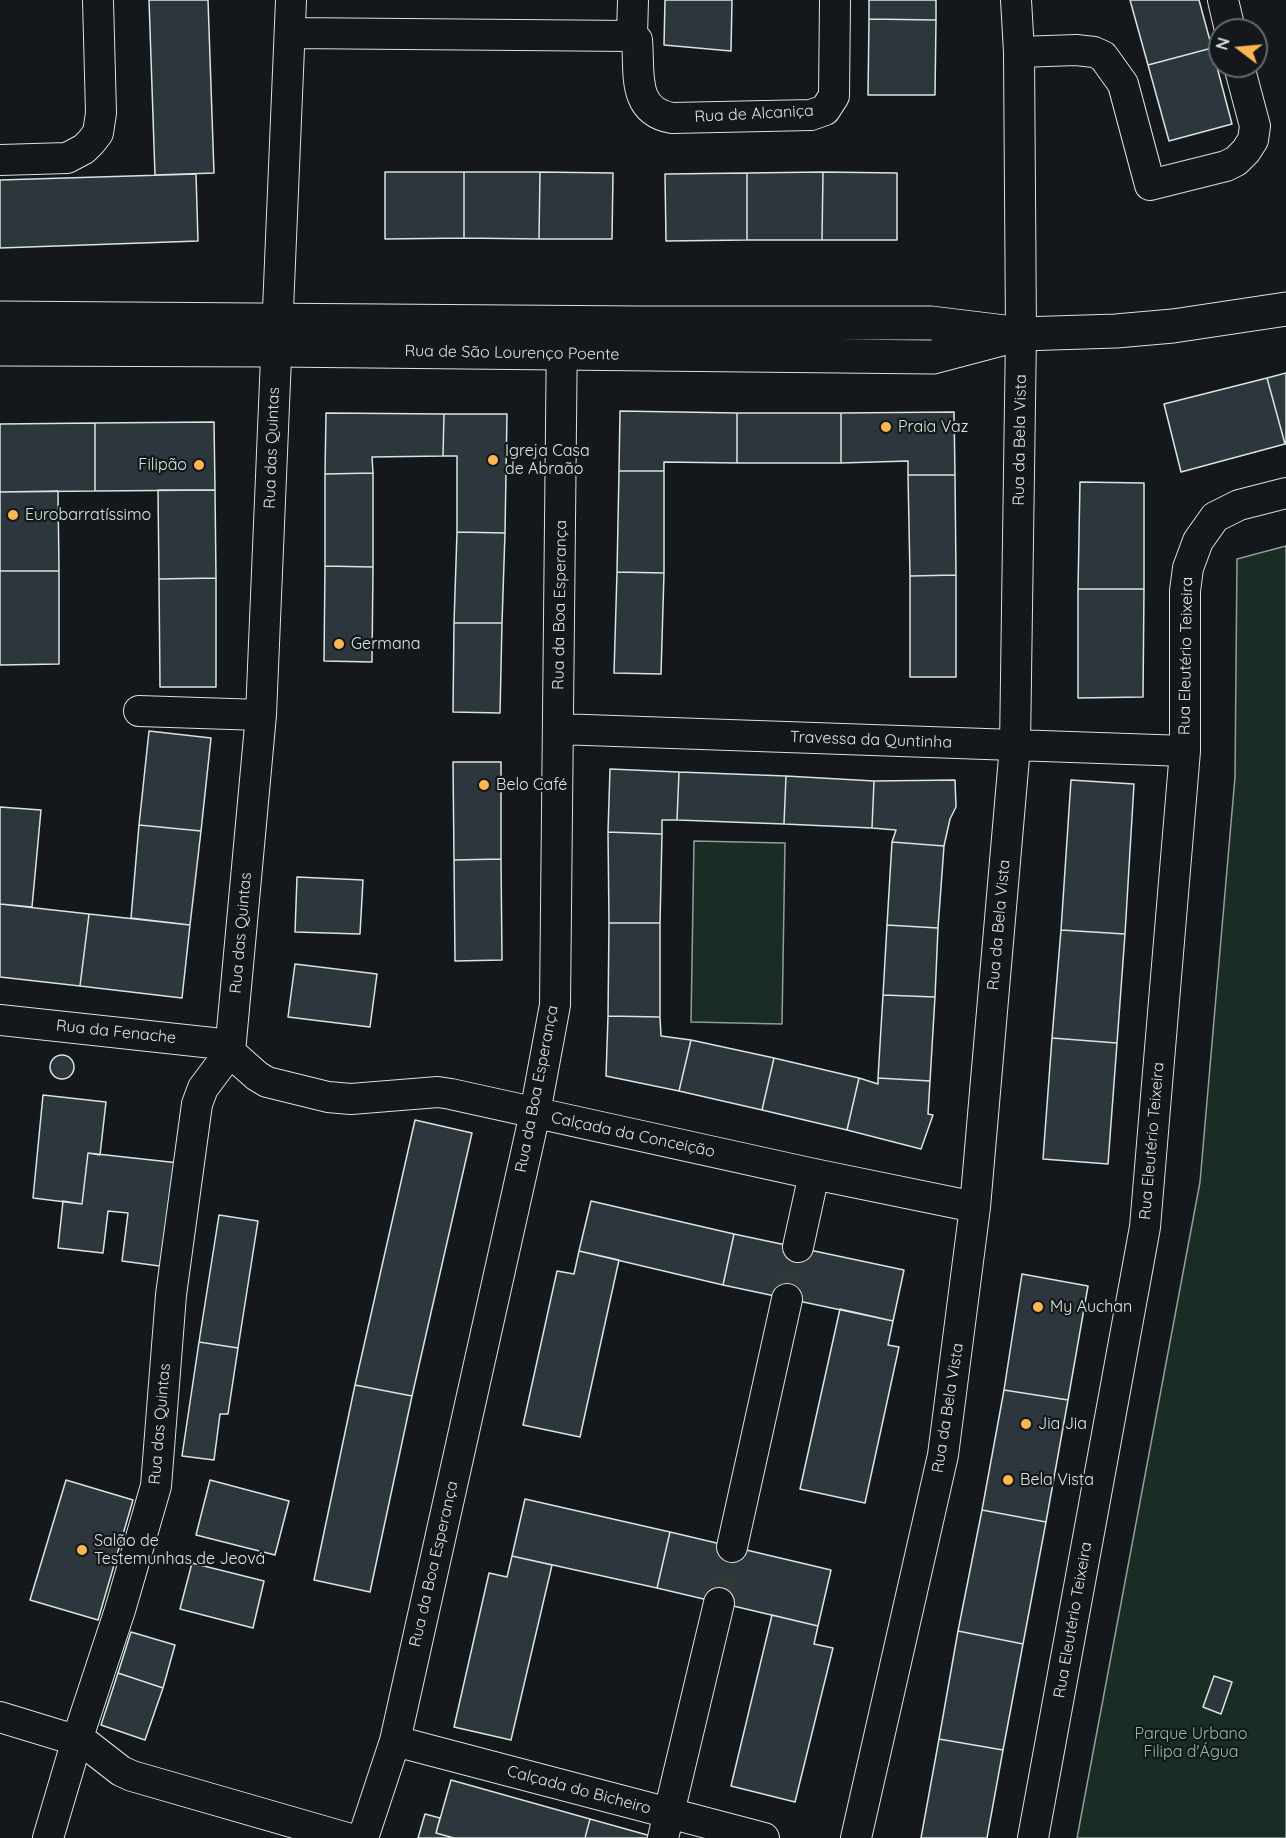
<!DOCTYPE html>
<html>
<head>
<meta charset="utf-8">
<style>
  body { margin:0 }
  #map { position:relative; width:1286px; height:1838px; overflow:hidden; background:#14181c; font-family:Quicksand,sans-serif }
  canvas { display:block }
  .north { position:absolute; left:1208px; top:18px; width:60px; height:60px; box-sizing:border-box; background:#14181c; border:2px solid #626a69; border-radius:50%; rotate:286deg; font-size:16px; font-weight:700; line-height:24px; text-align:center; color:#d8e6dc }
  .north::after { content:''; display:block; margin:auto; width:21px; height:27px; background:#ffb74d; clip-path:polygon(50% 0,100% 100%,50% 72%,0 100%) }
</style>
</head>
<body>
<div id="map">
<canvas width="1286" height="1838"></canvas>
<div class="north">N</div>
</div>
<script>
const c = document.querySelector('canvas').getContext('2d');
c.lineJoin = 'round';
function paint(path, color) {
  c.fillStyle = color;
  c.fill(path, 'evenodd');
}
function stroke(path, color, width, dash) {
  c.strokeStyle = color;
  c.lineWidth = width;
  c.lineCap = dash ? 'butt' : 'round';
  c.setLineDash(dash || []);
  c.stroke(path);
}
function write(font, color, halo, rows, align = 'center') {
  c.font = font + ' Quicksand,sans-serif';
  c.lineWidth = 4.5;
  c.setLineDash([]);
  c.textBaseline = 'middle';
  c.strokeStyle = halo;
  c.fillStyle = color;
  for (const [text, x, y, turn = 0] of rows) {
    c.save();
    c.translate(x, y);
    c.rotate((+turn || 0) * Math.PI / 180);
    c.textAlign = isNaN(turn) ? turn : align;
    if (halo) c.strokeText(text, 0, 0);
    c.fillText(text, 0, 0);
    c.restore();
  }
}
const green = new Path2D(`
  M 1286,546 L 1286,1838 L 1077,1838 L 1200,1182 L 1235,777 L 1237,559 Z
  M 694,841 L 785,843 L 782,1024 L 691,1022 Z`);
const building = new Path2D(`
  M 149,0 L 208,0 L 214,173 L 155,175 Z
  M 665,0 L 732,0 L 731,51 L 664,45 Z
  M 869,0 L 936,0 L 936,20 L 869,19 Z
  M 1130,0 L 1199,0 L 1212,48 L 1148,65 Z
  M 869,19 L 936,20 L 935,95 L 868,95 Z
  M 1212,48 L 1232,124 L 1169,141 L 1148,65 Z
  M 385,172 L 464,172 L 464,238 L 385,239 Z
  M 464,172 L 540,172 L 539,239 L 464,238 Z
  M 540,172 L 613,173 L 612,239 L 539,239 Z
  M 823,172 L 822,240 L 747,240 L 747,173 Z
  M 823,172 L 897,173 L 897,240 L 822,240 Z
  M 747,173 L 747,240 L 666,241 L 665,174 Z
  M 196,174 L 198,241 L 0,248 L 0,180 Z
  M 1286,373 L 1286,444 L 1285,444 L 1267,378 Z
  M 1267,378 L 1285,444 L 1181,472 L 1164,404 Z
  M 620,411 L 737,413 L 737,463 L 664,462 L 664,471 L 619,471 Z
  M 954,412 L 955,475 L 908,475 L 908,461 L 841,463 L 841,413 Z
  M 326,413 L 444,414 L 443,456 L 372,457 L 373,473 L 325,474 Z
  M 737,413 L 841,413 L 841,463 L 737,463 Z
  M 444,414 L 507,414 L 505,533 L 457,532 L 457,456 L 443,456 Z
  M 214,422 L 215,490 L 95,491 L 95,423 Z
  M 95,423 L 95,491 L 0,492 L 0,424 Z
  M 619,471 L 664,471 L 664,573 L 617,572 Z
  M 373,473 L 373,567 L 325,566 L 325,474 Z
  M 908,475 L 955,475 L 956,575 L 910,576 Z
  M 1080,482 L 1144,483 L 1144,589 L 1078,589 Z
  M 158,490 L 215,490 L 216,578 L 159,579 Z
  M 58,491 L 59,571 L 0,571 L 0,492 Z
  M 457,532 L 505,533 L 502,623 L 454,623 Z
  M 325,566 L 373,567 L 372,662 L 324,661 Z
  M 0,571 L 59,571 L 59,664 L 0,665 Z
  M 617,572 L 664,573 L 661,674 L 614,673 Z
  M 956,575 L 956,677 L 910,677 L 910,576 Z
  M 216,578 L 216,687 L 160,687 L 159,579 Z
  M 1078,589 L 1144,589 L 1143,697 L 1078,698 Z
  M 454,623 L 502,623 L 500,713 L 453,712 Z
  M 149,731 L 211,738 L 201,831 L 139,825 Z
  M 453,762 L 501,762 L 501,859 L 454,860 Z
  M 610,769 L 679,772 L 677,820 L 662,820 L 662,834 L 608,832 Z
  M 679,772 L 786,776 L 784,824 L 677,820 Z
  M 786,776 L 874,781 L 872,828 L 784,824 Z
  M 955,780 L 956,807 L 950,819 L 944,846 L 892,842 L 896,830 L 872,828 L 874,781 Z
  M 1071,780 L 1134,784 L 1125,934 L 1061,930 Z
  M 0,807 L 41,810 L 32,907 L 0,904 Z
  M 139,825 L 201,831 L 190,925 L 131,918 Z
  M 608,832 L 662,834 L 660,923 L 609,923 Z
  M 892,842 L 944,846 L 938,928 L 887,925 Z
  M 501,859 L 502,960 L 455,961 L 454,860 Z
  M 297,877 L 363,880 L 360,934 L 295,932 Z
  M 0,904 L 89,914 L 80,986 L 0,977 Z
  M 89,914 L 190,925 L 182,998 L 80,986 Z
  M 609,923 L 660,923 L 660,1017 L 608,1016 Z
  M 887,925 L 938,928 L 935,997 L 883,995 Z
  M 1061,930 L 1125,934 L 1117,1043 L 1052,1038 Z
  M 295,964 L 377,974 L 370,1027 L 288,1017 Z
  M 883,995 L 935,997 L 930,1081 L 878,1078 Z
  M 608,1016 L 660,1017 L 661,1036 L 691,1040 L 679,1091 L 606,1076 Z
  M 1052,1038 L 1117,1043 L 1108,1164 L 1043,1159 Z
  M 691,1040 L 774,1058 L 762,1110 L 679,1091 Z
  M50 1067a12 12 0 1 1 24 0a12 12 0 1 1-24 0Z
  M 774,1058 L 859,1078 L 847,1130 L 762,1110 Z
  M 859,1078 L 878,1084 L 878,1078 L 930,1081 L 928,1114 L 933,1115 L 921,1149 L 847,1130 Z
  M 43,1095 L 106,1102 L 100,1155 L 88,1153 L 82,1204 L 33,1198 Z
  M 415,1120 L 472,1133 L 412,1396 L 355,1385 Z
  M 88,1153 L 179,1163 L 167,1267 L 122,1261 L 128,1213 L 108,1211 L 103,1253 L 58,1248 L 63,1201 L 82,1204 Z
  M 591,1201 L 734,1234 L 723,1285 L 579,1251 Z
  M 219,1215 L 258,1221 L 238,1348 L 199,1342 Z
  M 734,1234 L 904,1270 L 893,1321 L 723,1285 Z
  M 579,1251 L 619,1260 L 580,1437 L 523,1425 L 557,1271 L 574,1274 Z
  M 1022,1274 L 1088,1286 L 1068,1400 L 1004,1390 Z
  M 840,1309 L 893,1321 L 888,1345 L 899,1347 L 865,1503 L 800,1489 Z
  M 199,1342 L 238,1348 L 228,1414 L 220,1414 L 214,1460 L 182,1456 Z
  M 355,1385 L 412,1396 L 370,1592 L 314,1580 Z
  M 1004,1390 L 1068,1400 L 1046,1522 L 982,1510 Z
  M 66,1480 L 133,1500 L 98,1620 L 30,1600 Z
  M 210,1480 L 289,1501 L 275,1555 L 196,1535 Z
  M 525,1499 L 670,1532 L 657,1588 L 512,1556 Z
  M 982,1510 L 1046,1522 L 1023,1644 L 958,1631 Z
  M 670,1532 L 831,1570 L 818,1626 L 657,1588 Z
  M 512,1556 L 552,1565 L 511,1740 L 454,1727 L 489,1573 L 507,1577 Z
  M 192,1563 L 264,1581 L 253,1628 L 180,1609 Z
  M 772,1615 L 818,1626 L 814,1644 L 833,1648 L 795,1802 L 731,1786 Z
  M 958,1631 L 1023,1644 L 1003,1750 L 939,1739 Z
  M 131,1632 L 175,1645 L 163,1688 L 118,1673 Z
  M 118,1673 L 163,1688 L 145,1740 L 101,1725 Z
  M 1214,1676 L 1232,1682 L 1221,1714 L 1203,1707 Z
  M 939,1739 L 1003,1750 L 987,1838 L 921,1838 Z
  M 451,1780 L 590,1819 L 585,1838 L 454,1838 L 436,1833 Z
  M 425,1814 L 440,1818 L 436,1833 L 454,1838 L 418,1838 Z
  M 590,1819 L 658,1838 L 585,1838 Z`);
const streetTunnel = new Path2D(`
  M 787,1299 L 798,1247
  M 719,1603 L 732,1547`);
const street = new Path2D(`
  M 1223,0 L 1230,30
  M 291,33 L 632,36 L 637,40 C 640,71 631,111 672,118 L 811,115 L 825,110 L 834,96 L 835,0
  M 632,36 L 633,0
  M 1019,52 L 1076,50 L 1094,52 L 1103,56 L 1123,84 L 1150,185 L 1226,166 L 1236,161 L 1246,151 L 1253,140 L 1255,126 L 1239,66
  M 0,160 L 67,158 L 84,149 L 91,142 L 98,133 L 101,113 L 98,0
  M 139,711 L 261,715
  M 558,729 L 1185,751
  M 0,1020 L 213,1043 L 230,1052 L 257,1076 L 267,1082 L 328,1097 L 351,1099 L 438,1092 L 451,1094 L 814,1174 L 975,1207
  M 798,1247 L 814,1174
  M 732,1547 L 787,1299
  M 0,1717 L 85,1743 L 121,1771 L 132,1776 L 347,1838
  M 395,1741 L 764,1838
  M 48,1838 L 77,1740 L 120,1610 L 156,1486 L 171,1295 L 197,1104 L 203,1088 L 230,1052 L 261,715 L 291,0
  M 363,1838 L 395,1741 L 535,1113 L 555,1005 L 562,328
  M 663,1838 L 719,1603
  M 856,1838 L 943,1455 L 975,1207 L 1015,746 L 1021,334 L 1019,52 L 1016,0
  M 1033,1838 L 1145,1227 L 1185,751 L 1185,591 L 1188,568 L 1198,541 L 1215,517 L 1239,505 L 1286,493`);
const secondary = new Path2D(`
  M 0,318 L 640,323 L 931,323 L 1021,334 L 1116,331 L 1173,326 L 1286,309
  M 0,349 L 276,350 L 933,357 L 1005,338`);
const markers = [
  [886,427,6,"#ffb74d"],
  [493,460,6,"#ffb74d"],
  [199,465,6,"#ffb74d"],
  [13,515,6,"#ffb74d"],
  [339,644,6,"#ffb74d"],
  [484,785,6,"#ffb74d"],
  [1038,1307,6,"#ffb74d"],
  [1026,1424,6,"#ffb74d"],
  [1008,1480,6,"#ffb74d"],
  [82,1550,6,"#ffb74d"]
];
const streetNames = [
  ["Rua de Alcaniça",754,114,-3],
  ["Rua de São Lourenço Poente",512,353,1],
  ["Rua da Bela Vista",1020,440,-89],
  ["Rua das Quintas",272,448,-88],
  ["Rua da Boa Esperança",560,605,-89],
  ["Rua Eleutério Teixeira",1186,656,-89],
  ["Travessa da Quntinha",871,740,2],
  ["Rua da Bela Vista",999,925,-85],
  ["Rua das Quintas",241,933,-85],
  ["Rua da Fenache",116,1032,6],
  ["Rua da Boa Esperança",537,1089,-79],
  ["Calçada da Conceição",633,1135,12],
  ["Rua Eleutério Teixeira",1152,1141,-85],
  ["Rua da Bela Vista",948,1408,-81],
  ["Rua das Quintas",160,1424,-85],
  ["Rua da Boa Esperança",434,1564,-77],
  ["Rua Eleutério Teixeira",1073,1620,-80],
  ["Calçada do Bicheiro",579,1790,15]
];
const poiNames = [
  ["Praia Vaz",898,427],
  ["Igreja Casa",505,451],
  ["de Abraão",505,469],
  ["Filipão",187,465,"right"],
  ["Eurobarratíssimo",25,515],
  ["Germana",351,644],
  ["Belo Café",496,785],
  ["My Auchan",1050,1307],
  ["Jia Jia",1038,1424],
  ["Bela Vista",1020,1480],
  ["Salão de",94,1541],
  ["Testemunhas de Jeová",94,1559]
];
const parkNames = [
  ["Parque Urbano",1191,1734],
  ["Filipa d'Água",1191,1752]
];
paint(green, '#1a2d24');
stroke(green, '#939e99', 1.5);
paint(building, '#2c363c');
stroke(building, '#d8e6dc', 1.5);
stroke(streetTunnel, '#313739', 30, [30, 15]);
stroke(street, '#d8e6dc', 32);
stroke(secondary, '#d8e6dc', 35);
stroke(street, '#14181c', 30);
stroke(secondary, '#14181c', 33);
for (const [x, y, r, color] of markers) {
  const dot = new Path2D();
  dot.arc(x, y, r, 0, 2 * Math.PI);
  c.fillStyle = color;
  c.fill(dot);
  stroke(dot, '#14181c', 2);
}
write('16px', '#d8e6dc', '#14181c', streetNames);
write('16px', '#d8e6dc', '#14181c', poiNames, 'left');
write('16px', '#8ac095', '#14181c', parkNames);
</script>
</body>
</html>
